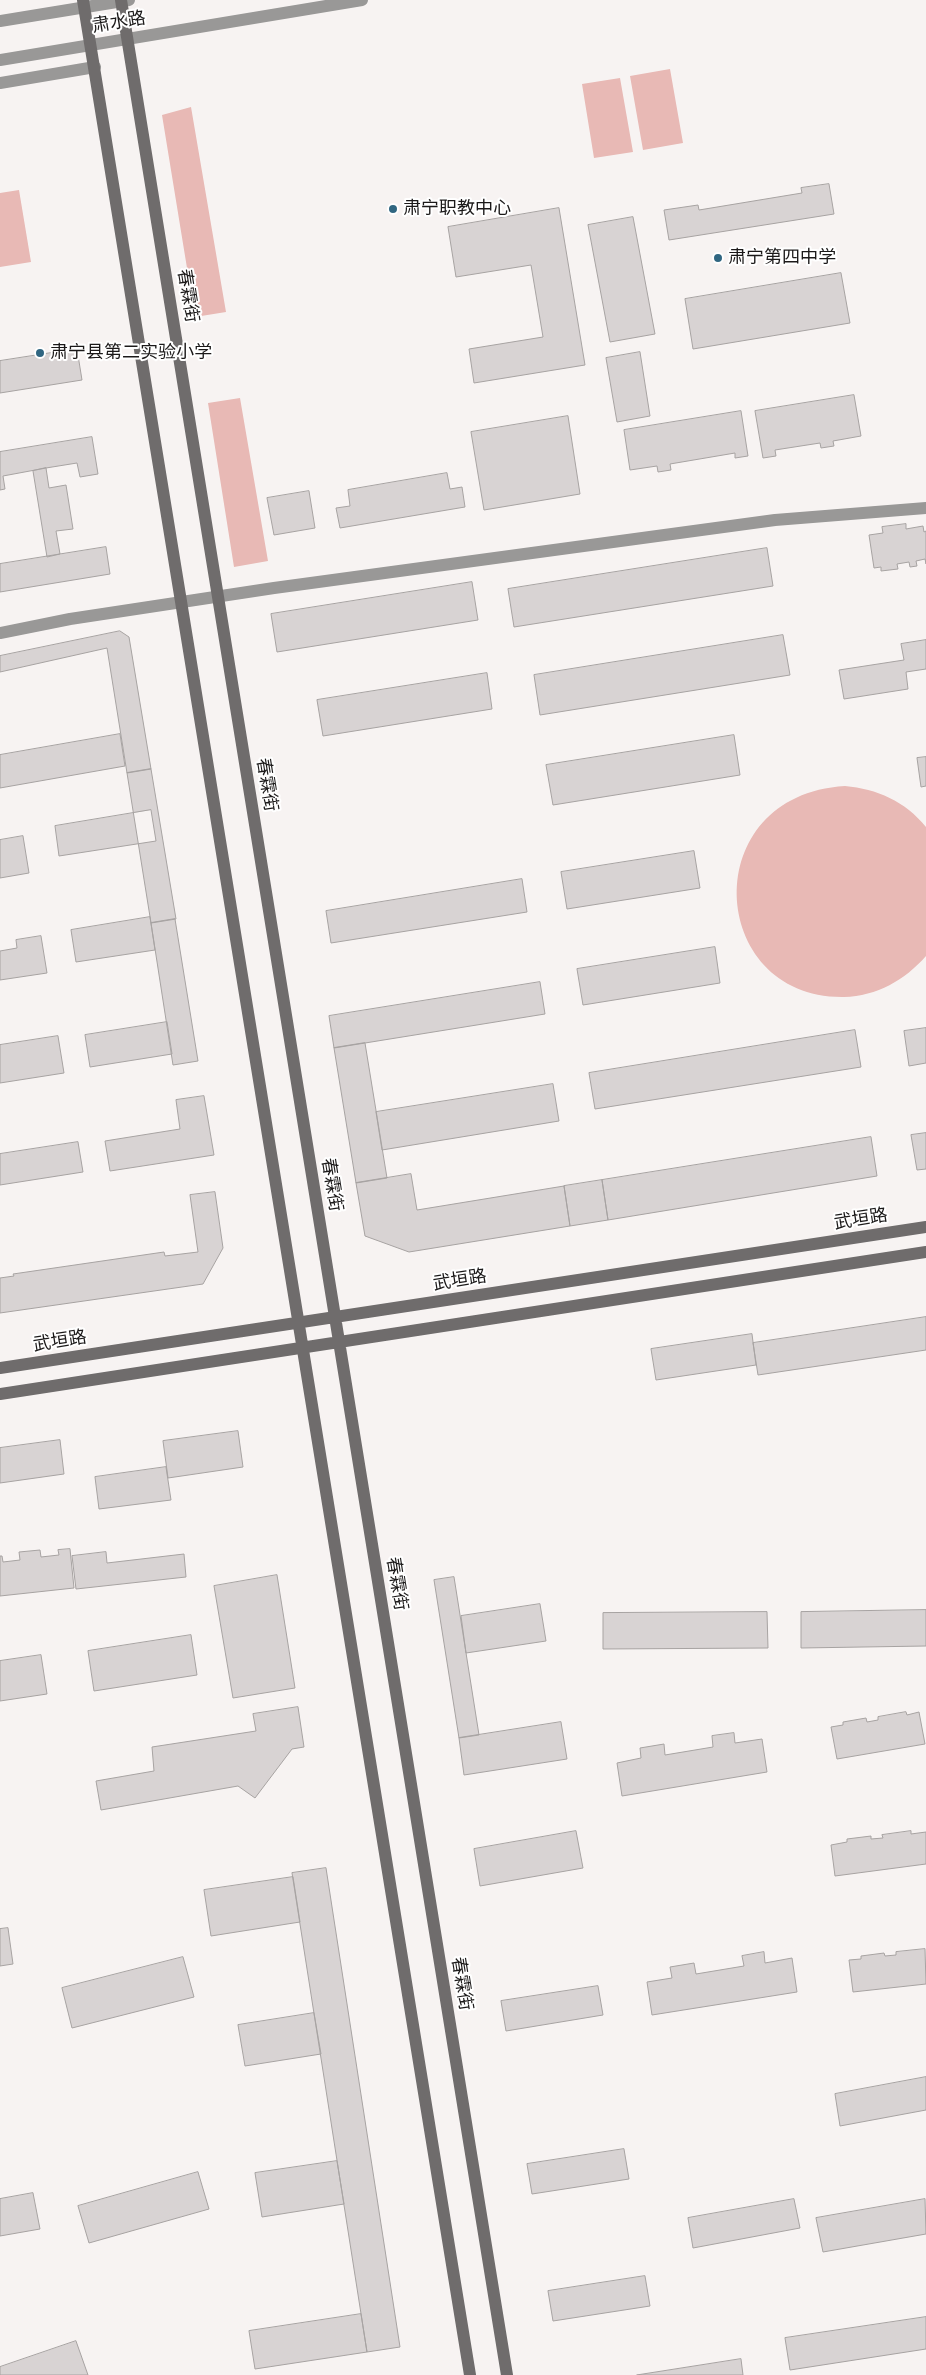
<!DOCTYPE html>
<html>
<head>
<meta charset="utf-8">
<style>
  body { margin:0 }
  canvas { display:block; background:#f7f3f2 }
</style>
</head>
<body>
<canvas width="926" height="2375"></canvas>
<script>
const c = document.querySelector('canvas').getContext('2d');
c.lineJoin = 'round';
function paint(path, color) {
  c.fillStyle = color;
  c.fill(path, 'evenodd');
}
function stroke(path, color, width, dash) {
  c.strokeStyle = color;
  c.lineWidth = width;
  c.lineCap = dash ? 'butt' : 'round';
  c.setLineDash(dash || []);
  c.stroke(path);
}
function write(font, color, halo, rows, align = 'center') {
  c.font = font + ' Poppins,"Noto Sans SC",sans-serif';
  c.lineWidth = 4;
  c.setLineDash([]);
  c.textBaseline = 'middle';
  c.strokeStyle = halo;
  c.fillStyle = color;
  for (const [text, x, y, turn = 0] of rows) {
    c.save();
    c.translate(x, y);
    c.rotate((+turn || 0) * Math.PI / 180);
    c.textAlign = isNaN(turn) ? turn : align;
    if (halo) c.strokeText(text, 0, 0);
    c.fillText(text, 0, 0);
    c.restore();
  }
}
const green = new Path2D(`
  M 670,69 L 683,143 L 643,150 L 630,76 Z
  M 620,78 L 633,152 L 594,158 L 582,84 Z
  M 191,107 L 226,312 L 195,317 L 162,115 Z
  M 19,190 L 31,262 L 0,267 L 0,193 Z
  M 240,398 L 268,561 L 234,567 L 208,403 Z
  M 845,786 C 877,789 905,801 926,827 L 926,956 C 905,980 877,996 844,997 C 707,999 695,795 845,786 Z`);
const building = new Path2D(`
  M 829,184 L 834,214 L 669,240 L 664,210 L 698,205 L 699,210 L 802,193 L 801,188 Z
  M 559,208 L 585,365 L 474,383 L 469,349 L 543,337 L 531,265 L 456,277 L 448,227 Z
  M 633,217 L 655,334 L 610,342 L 588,225 Z
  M 841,273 L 850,323 L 693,349 L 685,299 Z
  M 77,349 L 82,380 L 0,393 L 0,361 Z
  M 640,352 L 650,416 L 617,422 L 606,358 Z
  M 854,395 L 861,436 L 833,441 L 834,446 L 821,448 L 820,443 L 775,450 L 776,456 L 763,458 L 755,411 Z
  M 741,411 L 748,456 L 735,458 L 735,453 L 670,464 L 671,470 L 658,472 L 657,466 L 630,470 L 624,430 Z
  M 568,416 L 580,494 L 484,510 L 471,432 Z
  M 92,437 L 98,474 L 80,477 L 77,463 L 46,468 L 3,476 L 5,489 L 0,490 L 0,452 Z
  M 46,468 L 49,488 L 66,485 L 73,529 L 56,531 L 60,554 L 47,557 L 33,471 Z
  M 447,473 L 450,489 L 462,487 L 465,507 L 340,528 L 336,508 L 350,506 L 348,490 Z
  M 309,491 L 315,528 L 274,535 L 267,498 Z
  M 906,524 L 906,529 L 923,526 L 924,532 L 926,531 L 926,564 L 925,559 L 916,561 L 917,566 L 910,567 L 909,562 L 897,564 L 898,569 L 881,571 L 881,567 L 874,568 L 869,535 L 883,533 L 882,527 Z
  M 106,547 L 110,574 L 0,592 L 0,564 Z
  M 767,548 L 773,586 L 514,627 L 508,589 Z
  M 472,582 L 478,620 L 277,652 L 271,614 Z
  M 120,631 L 129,637 L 151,769 L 127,773 L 107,648 L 0,672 L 0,656 Z
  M 783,635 L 790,675 L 540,715 L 534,675 Z
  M 926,640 L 926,669 L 906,672 L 908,689 L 844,699 L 839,670 L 904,660 L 901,644 Z
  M 487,673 L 492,709 L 323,736 L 317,700 Z
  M 120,734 L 125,766 L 0,788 L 0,755 Z
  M 734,735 L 740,775 L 553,805 L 546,765 Z
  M 926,757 L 926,786 L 921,787 L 917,758 Z
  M 151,769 L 176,919 L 151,923 L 127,773 Z
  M 151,810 L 156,841 L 59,856 L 55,826 Z
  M 23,836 L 29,873 L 0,878 L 0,840 Z
  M 694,851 L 700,888 L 567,909 L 561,872 Z
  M 522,879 L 527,912 L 331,943 L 326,911 Z
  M 150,917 L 155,950 L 76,962 L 71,930 Z
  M 175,919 L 198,1061 L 173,1065 L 151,923 Z
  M 41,936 L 47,973 L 0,980 L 0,951 L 17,948 L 16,940 Z
  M 715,947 L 720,983 L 583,1005 L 577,969 Z
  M 540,982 L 545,1014 L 334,1048 L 329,1016 Z
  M 167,1022 L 172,1054 L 90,1067 L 85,1035 Z
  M 926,1028 L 926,1063 L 909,1066 L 904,1031 Z
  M 855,1030 L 861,1067 L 595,1109 L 589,1073 Z
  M 58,1036 L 64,1073 L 0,1083 L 0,1045 Z
  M 365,1043 L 387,1178 L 356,1183 L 334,1048 Z
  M 553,1084 L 559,1121 L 382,1150 L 376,1112 Z
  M 204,1096 L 214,1155 L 110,1171 L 105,1141 L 180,1129 L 176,1100 Z
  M 926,1133 L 926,1169 L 917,1170 L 911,1135 Z
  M 871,1137 L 877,1176 L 608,1220 L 602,1180 Z
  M 78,1142 L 83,1172 L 0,1185 L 0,1154 Z
  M 411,1174 L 417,1210 L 564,1186 L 570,1226 L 409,1252 L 365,1236 L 356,1183 Z
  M 602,1180 L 608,1220 L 570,1226 L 564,1186 Z
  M 215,1192 L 223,1248 L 203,1284 L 0,1313 L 0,1278 L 14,1276 L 13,1274 L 164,1252 L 165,1256 L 198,1252 L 190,1195 Z
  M 926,1317 L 926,1350 L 758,1375 L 753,1343 Z
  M 752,1334 L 756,1365 L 656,1380 L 651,1349 Z
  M 238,1431 L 243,1467 L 168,1478 L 163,1441 Z
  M 60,1440 L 64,1474 L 0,1483 L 0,1448 Z
  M 166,1467 L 171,1500 L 99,1509 L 95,1477 Z
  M 70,1549 L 74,1588 L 0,1596 L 0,1556 L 2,1556 L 3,1562 L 20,1560 L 19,1552 L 40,1550 L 41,1557 L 59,1555 L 58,1550 Z
  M 106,1552 L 107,1563 L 184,1554 L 186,1577 L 76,1589 L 72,1556 Z
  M 277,1575 L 295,1688 L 233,1698 L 214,1586 Z
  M 454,1577 L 479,1735 L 459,1738 L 434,1580 Z
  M 540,1604 L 546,1641 L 466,1653 L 461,1616 Z
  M 926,1610 L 926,1646 L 801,1648 L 801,1612 Z
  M 767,1612 L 768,1648 L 603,1649 L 603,1613 Z
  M 191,1635 L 197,1675 L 94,1691 L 88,1651 Z
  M 41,1655 L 47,1694 L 0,1701 L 0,1661 Z
  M 298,1707 L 304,1747 L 292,1749 L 255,1798 L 238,1786 L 101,1810 L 96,1781 L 154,1771 L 152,1747 L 256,1731 L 253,1714 Z
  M 906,1712 L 907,1715 L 919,1712 L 925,1744 L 837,1759 L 831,1727 L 843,1725 L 843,1722 L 866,1718 L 867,1722 L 878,1720 L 878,1717 Z
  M 561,1722 L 567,1759 L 464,1775 L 459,1738 Z
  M 734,1733 L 735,1743 L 762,1739 L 767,1772 L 622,1796 L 617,1763 L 641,1758 L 640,1748 L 664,1744 L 665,1755 L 713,1747 L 712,1736 Z
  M 576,1831 L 583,1868 L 480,1886 L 474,1849 Z
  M 911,1831 L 911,1834 L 926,1832 L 926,1864 L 835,1876 L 831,1845 L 847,1842 L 847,1839 L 871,1836 L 871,1839 L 883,1838 L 882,1835 Z
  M 326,1868 L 400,2347 L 367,2352 L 292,1873 Z
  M 293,1877 L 300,1922 L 211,1936 L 204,1890 Z
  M 8,1928 L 13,1964 L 0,1966 L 0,1929 Z
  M 925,1949 L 926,1984 L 853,1992 L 849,1960 L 861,1959 L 861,1956 L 884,1953 L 885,1956 L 896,1955 L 896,1952 Z
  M 764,1952 L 765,1963 L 792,1958 L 797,1992 L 652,2015 L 647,1982 L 672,1978 L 670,1967 L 694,1963 L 696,1974 L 744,1966 L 742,1956 Z
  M 183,1957 L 194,1997 L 72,2028 L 62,1988 Z
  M 598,1986 L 603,2015 L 506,2031 L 501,2001 Z
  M 314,2013 L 321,2054 L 245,2066 L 238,2025 Z
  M 926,2077 L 926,2110 L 840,2126 L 835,2094 Z
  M 624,2149 L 629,2179 L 532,2194 L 527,2164 Z
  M 337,2161 L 344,2204 L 262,2217 L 255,2173 Z
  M 198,2172 L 209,2209 L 89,2243 L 78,2206 Z
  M 33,2193 L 40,2229 L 0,2236 L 0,2199 Z
  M 794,2199 L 800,2228 L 693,2248 L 688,2218 Z
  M 925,2199 L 926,2234 L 823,2252 L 816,2218 Z
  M 645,2276 L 650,2306 L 553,2321 L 548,2291 Z
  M 361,2314 L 367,2352 L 255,2369 L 249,2331 Z
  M 926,2317 L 926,2349 L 790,2370 L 785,2338 Z
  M 76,2341 L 88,2375 L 0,2375 L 0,2367 Z
  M 741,2359 L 743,2375 L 637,2375 Z`);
const minor = new Path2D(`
  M 0,83 L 95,67`);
const tertiary = new Path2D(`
  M 0,21 L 129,0
  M 0,60 L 362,0
  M 0,633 L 70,619 L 274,588 L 775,520 L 926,508`);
const secondary = new Path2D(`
  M 83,0 L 470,2375
  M 121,0 L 507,2375
  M 0,1368 L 926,1227
  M 0,1394 L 926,1252`);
const markers = [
  [393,209,5,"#306681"],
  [718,258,5,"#306681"],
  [40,353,5,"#306681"]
];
const streetNames = [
  ["肃水路",119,23,-9],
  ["春霖街",187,296,81],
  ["春霖街",266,785,81],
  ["春霖街",331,1185,81],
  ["武垣路",861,1220,-9],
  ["武垣路",460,1281,-9],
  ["武垣路",60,1342,-9],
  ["春霖街",396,1584,81],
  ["春霖街",461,1984,81]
];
const poiNames = [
  ["肃宁职教中心",403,209],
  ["肃宁第四中学",728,258],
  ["肃宁县第二实验小学",50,353]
];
paint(green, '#e8b9b5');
paint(building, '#d8d3d3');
stroke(building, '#a7a3a2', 1);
stroke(minor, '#999897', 12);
stroke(tertiary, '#999897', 12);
stroke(secondary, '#6f6c6c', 12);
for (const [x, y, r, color] of markers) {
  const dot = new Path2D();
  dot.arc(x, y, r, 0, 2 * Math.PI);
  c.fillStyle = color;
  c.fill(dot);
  stroke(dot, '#fff', 2);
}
write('18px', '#1b1919', '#fff', streetNames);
write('18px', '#1b1919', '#fff', poiNames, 'left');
</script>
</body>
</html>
